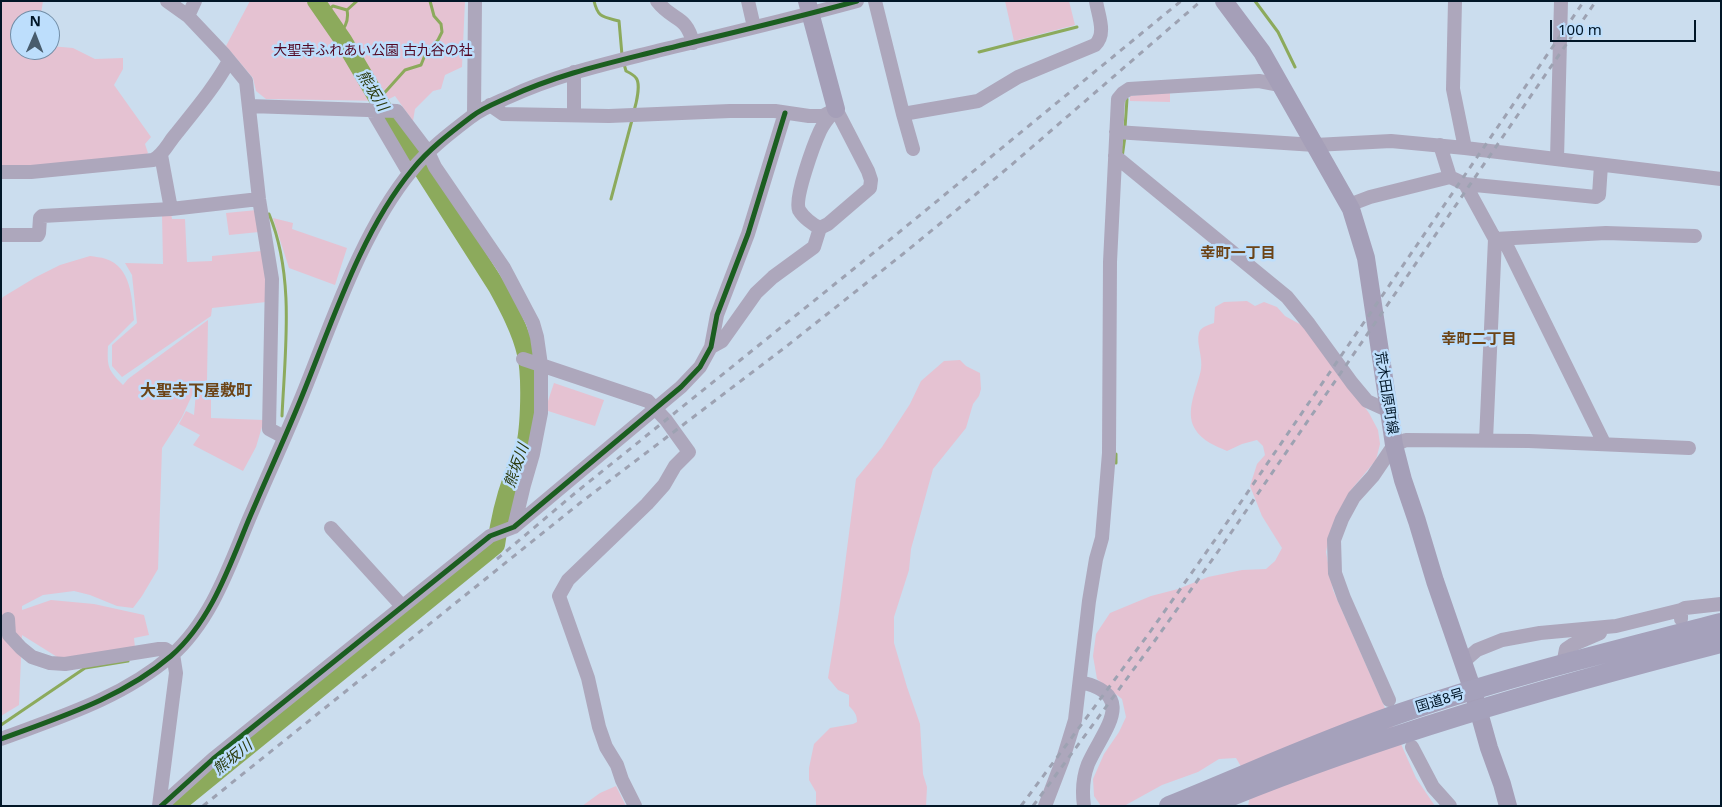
<!DOCTYPE html>
<html>
<head>
<meta charset="utf-8">
<style>
  body { margin:0 }
  #map { position:relative; width:1722px; height:807px; overflow:hidden; background:#cbddee; font-family:"Noto Sans",sans-serif }
  canvas { display:block }
  .frame { position:absolute; inset:0; border:2px solid #011627; pointer-events:none }
  .north { position:absolute; left:10px; top:10px; width:50px; height:50px; box-sizing:border-box; background:#bddefc; border:1px solid #728ea7; border-radius:50%; rotate:1deg; font-size:14px; font-weight:700; line-height:20px; text-align:center; color:#011627 }
  .north::after { content:''; display:block; margin:auto; width:18px; height:22px; background:#485c6d; clip-path:polygon(50% 0,100% 100%,50% 72%,0 100%) }
  .scale { position:absolute; left:1550px; top:20px; width:146px; height:22px; box-sizing:border-box; border:2px solid #011627; border-top:0; padding-left:6px; font-size:15px; line-height:18px; white-space:nowrap; color:#011627; -webkit-text-stroke:4px #bddefc; paint-order:stroke }
</style>
</head>
<body>
<div id="map">
<canvas width="1722" height="807"></canvas>
<div class="frame"></div>
<div class="north">N</div>
<div class="scale">100 m</div>
</div>
<script>
const c = document.querySelector('canvas').getContext('2d');
c.lineJoin = 'round';
function paint(path, color) {
  c.fillStyle = color;
  c.fill(path, 'evenodd');
}
function stroke(path, color, width, dash) {
  c.strokeStyle = color;
  c.lineWidth = width;
  c.lineCap = dash ? 'butt' : 'round';
  c.setLineDash(dash || []);
  c.stroke(path);
}
function write(font, color, halo, rows, align = 'center') {
  c.font = font + ' "Noto Sans","Noto Sans JP",sans-serif';
  c.lineWidth = 5;
  c.setLineDash([]);
  c.textBaseline = 'middle';
  c.strokeStyle = halo;
  c.fillStyle = color;
  for (const [text, x, y, turn = 0] of rows) {
    c.save();
    c.translate(x, y);
    c.rotate((+turn || 0) * Math.PI / 180);
    c.textAlign = isNaN(turn) ? turn : align;
    if (halo) c.strokeText(text, 0, 0);
    c.fillText(text, 0, 0);
    c.restore();
  }
}
const green = new Path2D(`
  M 1,1 L 43,1 L 40,20 L 20,20 L 20,50 L 50,50 L 50,46 L 73,48 L 95,59 L 123,58 L 123,69 L 114,85 L 151,137 L 145,144 L 148,153 L 141,158 L 20,168 L 1,166 Z
  M 250,1 L 465,1 L 462,67 L 445,75 L 441,89 L 433,91 L 415,109 L 413,121 L 395,96 L 385,101 L 266,99 L 256,91 L 253,78 L 226,46 Z
  M 1005,1 L 1069,1 L 1075,25 L 1014,41 Z
  M 1170,92 L 1170,102 L 1130,101 L 1130,96 Z
  M 257,210 L 259,232 L 229,235 L 226,213 Z
  M 171,213 L 172,219 L 185,219 L 187,262 L 212,261 L 212,256 L 262,251 L 267,281 L 266,302 L 212,308 L 211,316 L 122,377 L 112,366 L 112,345 L 137,323 L 132,275 L 125,263 L 163,264 L 162,214 Z
  M 273,218 L 293,223 L 292,229 L 347,248 L 335,285 L 289,268 Z
  M 90,256 C 95,257 101,257 106,259 C 131,267 132,298 134,320 L 108,346 C 107,367 108,370 123,385 L 128,379 L 208,320 L 207,381 L 194,391 L 182,417 L 162,448 L 158,569 L 142,596 L 133,608 L 117,606 L 90,595 L 74,591 L 43,595 L 22,606 L 22,610 L 51,600 L 94,604 L 144,615 L 149,635 L 134,638 L 135,648 L 62,660 L 22,635 L 19,705 L 1,716 L 1,300 L 3,297 L 36,277 L 60,265 Z
  M 1247,301 L 1255,306 L 1264,302 L 1277,307 L 1285,316 L 1305,327 L 1369,413 L 1378,430 L 1380,444 L 1376,460 L 1351,490 L 1329,537 L 1326,552 L 1333,590 L 1416,778 L 1435,806 L 1248,806 L 1252,785 L 1236,758 L 1219,759 L 1198,772 L 1162,785 L 1124,806 L 1101,806 L 1094,796 L 1093,779 L 1104,754 L 1119,732 L 1126,717 L 1122,699 L 1097,679 L 1093,656 L 1096,634 L 1110,613 L 1151,596 L 1178,589 L 1208,577 L 1242,570 L 1266,569 L 1275,561 L 1282,548 L 1262,516 L 1250,486 L 1257,464 L 1265,455 L 1263,446 L 1257,440 L 1242,444 L 1227,451 C 1216,446 1202,441 1195,429 C 1184,411 1198,387 1201,369 C 1203,357 1196,343 1199,333 C 1200,327 1209,325 1214,323 L 1215,307 L 1224,302 Z
  M 960,360 L 966,366 L 980,373 L 981,389 L 979,396 L 973,404 L 966,428 L 933,469 L 911,549 L 909,570 L 894,617 L 894,643 L 907,687 L 920,724 L 923,774 L 927,787 L 926,806 L 816,806 L 816,792 L 809,780 L 809,768 L 814,744 L 830,728 L 853,724 L 857,722 C 857,714 854,711 849,706 L 849,695 L 838,690 L 828,678 L 839,611 L 856,479 L 882,447 L 910,404 L 921,381 L 944,361 Z
  M 554,383 L 604,400 L 595,426 L 545,410 Z
  M 211,386 L 211,418 L 264,420 L 256,447 L 243,471 L 193,445 L 200,435 L 179,424 L 186,411 L 194,415 L 196,392 L 201,387 Z
  M 616,786 L 626,806 L 582,806 L 600,793 Z`);
const stream = new Path2D(`
  M 594,1 C 598,18 603,17 619,21 L 622,55
  M 1255,1 L 1278,32 L 1295,67
  M 324,13 L 333,6 L 347,10
  M 339,34 C 346,27 349,20 347,10 L 357,1
  M 979,52 L 1077,27
  M 624,64 L 626,71 C 628,72 634,75 636,78 C 641,84 636,104 634,111
  M 378,100 L 405,70 L 421,65 L 425,55 L 438,40 L 442,32 L 441,24 L 434,16 L 430,1
  M 1125,128 L 1127,99
  M 1122,158 L 1125,136
  M 611,199 L 632,120
  M 269,214 C 295,276 285,351 282,416
  M 1116,454 L 1116,463
  M 1,725 L 85,668 L 128,661`);
const river = new Path2D(`
  M 175,806 L 496,545 C 499,522 504,500 512,478 C 516,468 521,460 524,450 C 530,428 531,375 526,354 C 521,331 508,307 497,287 L 386,113 L 343,40 L 316,1`);
const minor = new Path2D(`
  M 167,1 L 188,16 L 223,53 L 246,81 L 259,199 L 272,279 L 269,429 L 284,437
  M 657,1 C 673,22 686,14 693,43
  M 748,1 L 754,27
  M 875,1 L 903,114 L 978,101 L 1018,77 L 1095,45 C 1107,34 1098,15 1096,1
  M 1455,1 L 1453,89 L 1465,148
  M 188,16 L 195,1
  M 490,105 L 503,114 L 609,116 L 730,111 L 775,111 L 809,116 L 823,116 L 836,109
  M 249,106 L 397,111 L 428,152 L 435,167 L 504,268 L 533,323 L 537,337 L 541,365 L 541,413 L 533,454 L 524,485 L 514,527
  M 836,109 L 868,171 L 871,180 L 870,188 L 828,224 L 820,228 C 813,225 803,217 799,210 C 794,198 814,144 820,131 C 824,122 830,116 836,109 Z
  M 372,110 L 409,173
  M 903,114 L 913,149
  M 474,115 L 475,1
  M 574,115 L 574,72
  M 1116,132 L 1315,145 L 1391,141 L 1465,148 L 1721,179
  M 1440,145 L 1450,177 L 1465,184 L 1596,197 L 1599,195 L 1601,165
  M 161,155 L 171,209
  M 1115,156 L 1287,297 L 1309,324 L 1352,383 L 1367,401 L 1389,411
  M 1557,159 L 1561,1
  M 1,172 L 31,172 L 153,160 C 164,154 168,143 176,134 C 195,110 214,88 229,61
  M 1465,184 L 1495,239 L 1486,440
  M 1349,205 L 1370,197 L 1450,177
  M 1,235 L 38,235 L 39,233 L 40,218 L 42,216 L 171,209 L 259,199
  M 1495,239 L 1606,233 L 1695,236
  M 1504,240 L 1604,443
  M 711,347 L 722,341 L 756,293 L 773,277 L 814,247 L 820,228
  M 523,359 L 648,401 L 666,420 L 689,452 L 675,466 L 664,485 L 647,504 L 568,580 L 559,596 L 588,678 L 599,727 L 606,747 L 617,765 L 622,780 L 635,806
  M 331,528 L 402,606
  M 8,619 L 9,635 L 21,648 L 32,657 L 50,663 L 65,664 L 159,649 L 165,649 L 173,654 L 176,673 L 159,806
  M 1681,619 L 1681,610 L 1685,608 L 1721,604
  M 1462,663 L 1477,650 L 1502,640 L 1540,633 L 1616,626 L 1681,610
  M 1563,665 L 1566,649 L 1572,645 L 1600,633
  M 1080,682 C 1139,695 1103,730 1088,764 C 1083,777 1082,792 1084,806
  M 1389,700 L 1344,598 L 1335,573 L 1334,540 L 1342,519 L 1354,497 L 1373,476 L 1394,445 L 1406,440 L 1529,441 L 1689,448
  M 1,739 C 60,717 122,698 171,656 C 211,621 229,567 249,519 C 266,479 284,440 300,401 C 331,326 360,233 412,170 C 428,150 450,133 471,117 C 482,108 496,103 509,97 C 554,76 601,65 649,53 C 718,36 788,20 857,1
  M 1412,747 L 1433,787 L 1450,806
  M 161,806 L 213,759 L 490,536 L 514,527 L 681,387 L 700,367 L 711,347 L 717,315 L 748,234 L 785,113
  M 1045,806 L 1063,759 L 1075,720 L 1089,601 L 1096,559 L 1102,538 L 1109,453 L 1110,262 L 1118,99 L 1123,93 L 1129,89 L 1259,81 L 1280,85`);
const major = new Path2D(`
  M 807,1 L 836,109
  M 1224,1 L 1262,52 L 1351,209 L 1366,258 L 1389,411 L 1394,445 L 1403,480 L 1417,521 L 1435,581 L 1473,691 L 1489,748 L 1502,784 L 1508,806`);
const highway = new Path2D(`
  M 1169,806 C 1246,775 1322,740 1401,713 C 1505,677 1614,651 1721,623
  M 1207,806 C 1373,737 1546,688 1721,643`);
const rail = new Path2D(`
  M 497,559 L 574,494 L 892,238 L 1181,1
  M 203,806 L 580,503 L 783,349 L 903,254 L 1009,167 L 1201,1
  M 1021,806 L 1150,632 L 1217,537 L 1584,1
  M 1033,806 L 1156,639 L 1224,543 L 1596,1`);
const cycleway = new Path2D(`
  M 1,739 C 60,717 122,698 171,656 C 211,621 229,567 249,519 C 266,479 284,440 300,401 C 331,326 360,233 412,170 C 428,150 450,133 471,117 C 482,108 496,103 509,97 C 554,76 601,65 649,53 C 718,36 788,20 857,1
  M 161,806 L 213,759 L 490,536 L 514,527 L 681,387 L 700,367 L 711,347 L 717,315 L 748,234 L 785,113`);
const parkNames = [
  ["大聖寺ふれあい公園 古九谷の社",373,51]
];
const streetNames = [
  ["荒木田原町線",1386,393,81],
  ["国道8号",1440,701,-17]
];
const waterNames = [
  ["熊坂川",372,91,58],
  ["熊坂川",517,466,-71],
  ["熊坂川",233,758,-39]
];
const neighbourhoodNames = [
  ["幸町一丁目",1238,254],
  ["幸町二丁目",1479,340]
];
const quarterNames = [
  ["大聖寺下屋敷町",196,391]
];
paint(green, '#e5c2d2');
stroke(stream, '#8caa5c', 3);
stroke(river, '#8caa5c', 18);
stroke(minor, '#ada7bc', 14);
stroke(major, '#a59fb8', 18);
stroke(highway, '#a5a1bb', 20);
stroke(rail, '#9da2b2', 3, [6, 6]);
stroke(cycleway, '#1b5e20', 5);
write('14px', '#520924', '#bddefc', parkNames);
write('14px', '#011627', '#bddefc', streetNames);
write('italic 15px', '#2b3a0d', '#bddefc', waterNames);
write('bold 15px', '#6c4417', '#bddefc', neighbourhoodNames);
write('bold 16px', '#6c4417', '#bddefc', quarterNames);
</script>
</body>
</html>
